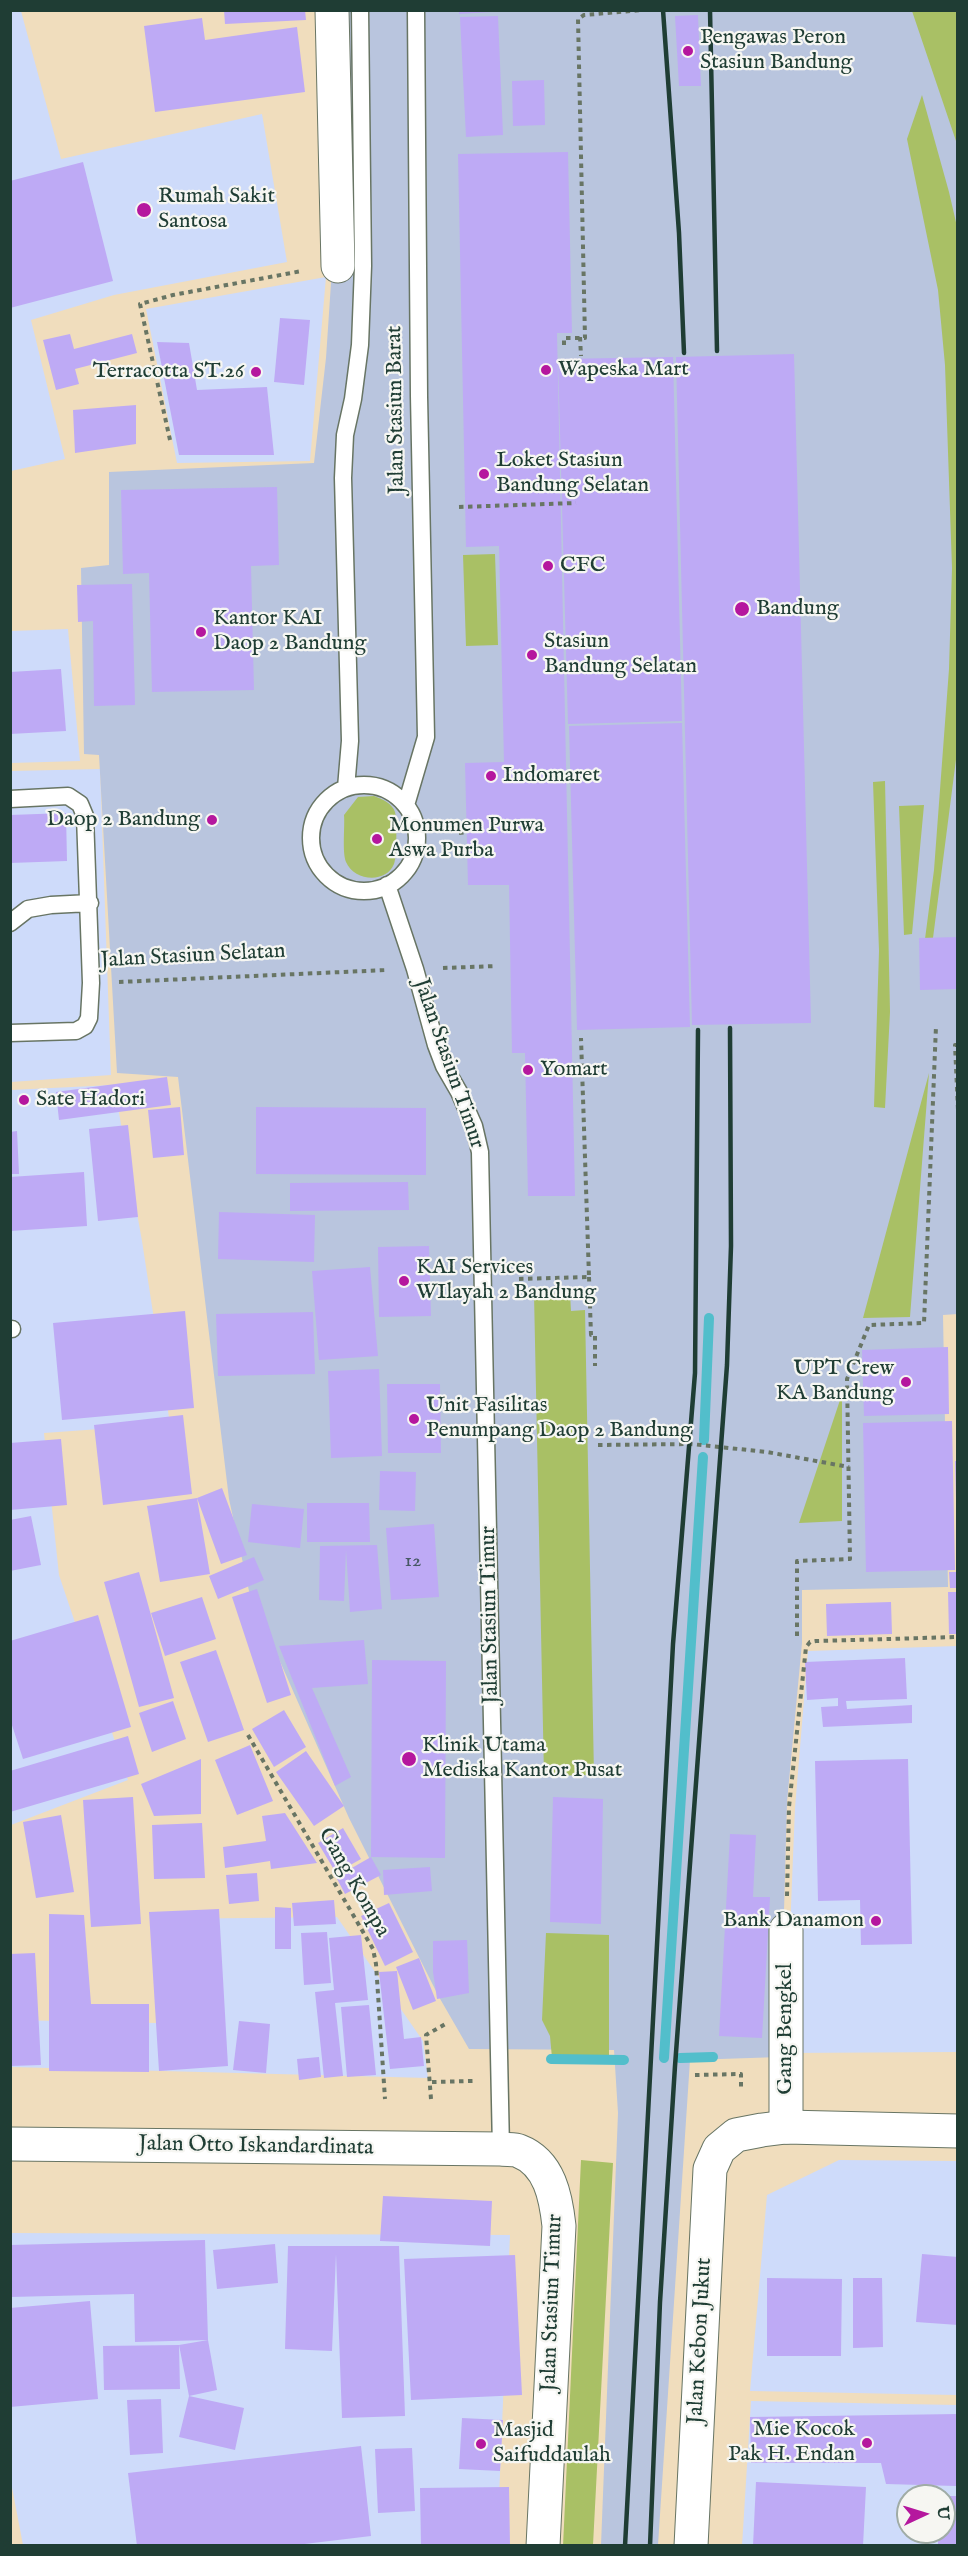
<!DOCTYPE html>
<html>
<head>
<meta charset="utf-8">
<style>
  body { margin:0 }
  #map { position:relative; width:968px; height:2556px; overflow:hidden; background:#f0ddbd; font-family:"IM FELL English",serif }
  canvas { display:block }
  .frame { position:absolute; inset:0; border:12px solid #1f3d34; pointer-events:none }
  .north { position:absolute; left:896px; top:2484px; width:60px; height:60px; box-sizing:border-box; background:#f6f6f2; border:2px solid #a0aca6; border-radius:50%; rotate:86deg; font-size:16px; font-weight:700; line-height:24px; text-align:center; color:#1f3d34 }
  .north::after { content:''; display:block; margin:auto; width:21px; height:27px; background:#b5179e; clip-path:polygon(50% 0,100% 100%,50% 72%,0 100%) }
</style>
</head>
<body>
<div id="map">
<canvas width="968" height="2556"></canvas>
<div class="frame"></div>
<div class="north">U</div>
</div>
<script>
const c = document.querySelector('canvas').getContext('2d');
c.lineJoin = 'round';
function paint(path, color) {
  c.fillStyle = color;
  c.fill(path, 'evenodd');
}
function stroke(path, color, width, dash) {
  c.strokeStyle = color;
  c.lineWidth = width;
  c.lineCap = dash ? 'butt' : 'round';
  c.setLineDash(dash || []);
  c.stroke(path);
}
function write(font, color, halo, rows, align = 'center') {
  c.font = font + ' "IM FELL English",serif';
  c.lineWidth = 4.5;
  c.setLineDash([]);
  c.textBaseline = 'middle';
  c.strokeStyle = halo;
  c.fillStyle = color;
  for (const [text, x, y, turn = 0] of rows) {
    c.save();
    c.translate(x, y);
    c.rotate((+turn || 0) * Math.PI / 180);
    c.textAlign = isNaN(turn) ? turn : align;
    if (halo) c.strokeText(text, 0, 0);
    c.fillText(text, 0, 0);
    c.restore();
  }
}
const built = new Path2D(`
  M 10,11 L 21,11 L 61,159 L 262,114 L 287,262 L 114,295 L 31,320 L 65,459 L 11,471 Z
  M 326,277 L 310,461 L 177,463 L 146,309 Z
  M 68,629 L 80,761 L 11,763 L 10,631 Z
  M 100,769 L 111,1075 L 11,1082 L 11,771 Z
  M 114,1085 L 142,1241 L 170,1424 L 44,1433 L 59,1575 L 128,1780 L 11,1825 L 10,1090 Z
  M 957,1646 L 957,2052 L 785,2053 L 795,1808 L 808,1651 Z
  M 337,1917 L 423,2041 L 428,2078 L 11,2067 L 11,2020 L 156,2023 L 158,1919 Z
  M 839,2160 L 957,2161 L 957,2395 L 750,2391 L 767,2195 Z
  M 10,2233 L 510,2235 L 497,2545 L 23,2545 L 10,2477 Z
  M 751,2401 L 957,2405 L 957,2545 L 742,2546 ZM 908,2496 L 944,2496 L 944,2532 L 908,2532 Z`);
const industrial = new Path2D(`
  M 328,11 L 957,11 L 958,1314 L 943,1315 L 948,1587 L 802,1590 L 802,1643 L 787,1802 L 780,2057 L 690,2060 L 658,2545 L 601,2545 L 618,2113 L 614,2050 L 469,2049 L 439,1997 L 349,1818 L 249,1591 L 229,1499 L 178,1077 L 117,1073 L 99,755 L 84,754 L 81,568 L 109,565 L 109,472 L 314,463 L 326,358 L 333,253 Z`);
const green = new Path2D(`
  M 912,11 L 957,11 L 957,147 L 956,141 Z
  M 922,95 L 949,192 L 958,231 L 958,744 L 933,938 L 925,939 L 934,870 L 949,669 L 952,568 L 945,365 L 938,290 L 907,139 Z
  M 495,554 L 498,645 L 466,646 L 463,555 Z
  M 885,781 L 890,1012 L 885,1108 L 874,1107 L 879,951 L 873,782 Z
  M 374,796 C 382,799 392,803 395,812 C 397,819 397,858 394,864 C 386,884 354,881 346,862 C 342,852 345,826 344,815 L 358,797 Z
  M 924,805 L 912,934 L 904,935 L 899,806 Z
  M 929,1073 L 910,1317 L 863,1318 Z
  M 570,1293 L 571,1311 L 585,1310 L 594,1775 L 544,1776 L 534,1294 Z
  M 842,1394 L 842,1521 L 799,1523 Z
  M 546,1933 L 609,1935 L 609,2058 L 552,2058 L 550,2036 L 542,2020 Z
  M 581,2160 L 613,2163 L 593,2545 L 563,2546 Z`);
const stream = new Path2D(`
  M 704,1440 L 709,1318
  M 664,2058 L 703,1457
  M 680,2058 L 713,2057
  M 551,2059 L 624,2060`);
const building = new Path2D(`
  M 224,10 L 305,10 L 306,20 L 225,24 Z
  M 459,10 L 492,10 L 492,12 L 459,14 Z
  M 698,15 L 701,86 L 679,86 L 675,16 Z
  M 498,16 L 503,135 L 466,137 L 460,17 Z
  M 202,18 L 205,40 L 297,27 L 305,92 L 155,112 L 144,26 Z
  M 544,80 L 545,125 L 513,126 L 512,81 Z
  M 568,152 L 572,333 L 557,333 L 575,1196 L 528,1196 L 525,1053 L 512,1053 L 509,885 L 468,885 L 465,763 L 504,762 L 499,546 L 466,547 L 458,154 Z
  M 83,162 L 113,281 L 10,308 L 10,181 Z
  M 280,318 L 310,320 L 304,385 L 274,382 Z
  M 70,334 L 74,349 L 132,334 L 137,353 L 75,369 L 79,384 L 56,390 L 43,340 Z
  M 157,342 L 189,343 L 197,390 L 267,387 L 274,455 L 179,455 Z
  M 794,354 L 811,1023 L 692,1025 L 676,357 Z
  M 673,357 L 682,721 L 568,724 L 558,359 Z
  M 136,405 L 136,444 L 75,453 L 73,410 Z
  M 277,487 L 279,565 L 251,566 L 254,690 L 152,692 L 149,573 L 123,574 L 121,490 Z
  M 132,584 L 135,705 L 94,706 L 93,621 L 78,622 L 77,585 Z
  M 61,669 L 66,731 L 10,734 L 10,672 Z
  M 682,723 L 690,1027 L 577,1030 L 569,726 Z
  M 66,813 L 67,861 L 10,863 L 10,815 Z
  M 958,937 L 958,989 L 920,990 L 919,938 Z
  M 167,1077 L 171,1105 L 59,1120 L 56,1092 Z
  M 180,1107 L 184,1155 L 153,1158 L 148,1110 Z
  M 256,1107 L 426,1108 L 426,1175 L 256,1174 Z
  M 128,1125 L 138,1217 L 98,1221 L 89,1129 Z
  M 17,1131 L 19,1174 L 10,1174 L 10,1132 Z
  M 84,1172 L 87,1226 L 10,1231 L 10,1177 Z
  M 408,1182 L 409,1210 L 290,1211 L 290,1183 Z
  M 219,1212 L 315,1215 L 314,1262 L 218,1259 Z
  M 429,1246 L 431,1316 L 379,1317 L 378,1247 Z
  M 370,1267 L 378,1356 L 319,1360 L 312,1271 Z
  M 185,1311 L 194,1408 L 62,1420 L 53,1323 Z
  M 313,1312 L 315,1374 L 218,1376 L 216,1314 Z
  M 948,1347 L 949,1414 L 864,1416 L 862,1350 Z
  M 379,1369 L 382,1456 L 331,1458 L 328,1371 Z
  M 387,1384 L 440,1384 L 441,1453 L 388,1453 Z
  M 183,1415 L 192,1494 L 103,1505 L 94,1425 Z
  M 952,1421 L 955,1570 L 866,1572 L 863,1423 Z
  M 61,1439 L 67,1505 L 10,1510 L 10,1443 Z
  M 955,1461 L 958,1461 L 958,1500 L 956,1500 Z
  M 380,1471 L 416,1472 L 415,1511 L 379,1510 Z
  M 222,1488 L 247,1555 L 221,1564 L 197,1498 L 210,1574 L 160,1582 L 147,1506 L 197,1498 Z
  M 307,1503 L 369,1503 L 370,1542 L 307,1542 Z
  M 252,1504 L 304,1509 L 300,1548 L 248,1542 Z
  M 31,1516 L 41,1565 L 10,1571 L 10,1520 Z
  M 434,1524 L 439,1597 L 391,1600 L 386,1528 Z
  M 377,1545 L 382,1609 L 350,1612 L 346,1550 L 344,1601 L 319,1600 L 320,1546 Z
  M 254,1557 L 264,1580 L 218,1599 L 209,1576 Z
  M 139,1572 L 174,1698 L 139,1707 L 104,1582 Z
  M 949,1572 L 958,1572 L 958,1588 L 950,1588 Z
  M 257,1589 L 291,1695 L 267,1703 L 232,1597 Z
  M 948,1592 L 958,1592 L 958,1634 L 949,1634 Z
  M 202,1597 L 216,1639 L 165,1656 L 151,1613 Z
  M 891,1602 L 892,1634 L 827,1636 L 826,1604 Z
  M 98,1615 L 131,1727 L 23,1759 L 10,1719 L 10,1641 Z
  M 364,1640 L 368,1684 L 312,1688 L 351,1777 L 335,1786 L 279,1646 Z
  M 216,1650 L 244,1730 L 208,1742 L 180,1662 Z
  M 905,1658 L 907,1699 L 846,1701 L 847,1709 L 912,1705 L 912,1723 L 823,1727 L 821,1707 L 838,1706 L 838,1698 L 807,1700 L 805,1662 Z
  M 372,1660 L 446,1661 L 445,1858 L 371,1857 Z
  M 173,1701 L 186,1739 L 152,1752 L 139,1713 Z
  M 284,1710 L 306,1747 L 274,1767 L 252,1729 Z
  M 128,1736 L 139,1774 L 10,1812 L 10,1771 Z
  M 250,1745 L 273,1801 L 237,1815 L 215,1760 Z
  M 306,1751 L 344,1806 L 314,1826 L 276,1772 Z
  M 201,1759 L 201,1814 L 154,1816 L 141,1784 Z
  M 908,1759 L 912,1944 L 861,1945 L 860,1900 L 818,1901 L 815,1761 Z
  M 133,1797 L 141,1924 L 91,1927 L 83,1800 Z
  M 553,1797 L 603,1799 L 601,1924 L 550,1922 Z
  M 285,1813 L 317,1863 L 271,1869 L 270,1861 L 225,1868 L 223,1847 L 266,1841 L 262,1816 Z
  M 61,1815 L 74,1892 L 36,1898 L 23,1822 Z
  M 202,1823 L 205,1878 L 154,1879 L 152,1825 Z
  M 343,1828 L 361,1859 L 336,1873 L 318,1843 Z
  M 730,1834 L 756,1835 L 753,1897 L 770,1897 L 762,2038 L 719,2036 Z
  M 371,1857 L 381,1875 L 345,1894 L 336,1877 Z
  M 430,1867 L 432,1891 L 384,1895 L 383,1870 Z
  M 257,1873 L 259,1901 L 229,1904 L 226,1875 Z
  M 334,1900 L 336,1924 L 294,1926 L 292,1903 Z
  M 389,1903 L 413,1952 L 385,1966 L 361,1916 Z
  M 275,1907 L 291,1908 L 291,1949 L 275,1949 Z
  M 219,1909 L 228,2066 L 159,2071 L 149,1912 Z
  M 49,1914 L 84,1915 L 91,2004 L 149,2004 L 149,2072 L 49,2071 Z
  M 327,1932 L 331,1983 L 304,1985 L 301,1933 Z
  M 361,1935 L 368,2000 L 335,2003 L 343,2076 L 324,2078 L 315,1992 L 334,1990 L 329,1938 Z
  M 467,1940 L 469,1993 L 437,1999 L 433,1972 L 433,1941 Z
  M 35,1953 L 41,2065 L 10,2066 L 10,1954 Z
  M 419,1958 L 436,2001 L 413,2010 L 396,1967 Z
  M 397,1971 L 404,2039 L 421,2037 L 424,2066 L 390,2069 L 379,1972 Z
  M 369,2005 L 376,2075 L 347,2077 L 341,2007 Z
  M 239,2021 L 270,2024 L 266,2073 L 233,2070 Z
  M 319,2057 L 321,2077 L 299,2080 L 297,2059 Z
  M 383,2196 L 492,2201 L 490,2246 L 380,2241 Z
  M 205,2240 L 208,2340 L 135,2342 L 134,2294 L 10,2297 L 10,2245 Z
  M 275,2244 L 278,2283 L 217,2289 L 213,2250 Z
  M 288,2246 L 399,2246 L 405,2416 L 342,2418 L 336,2254 L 332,2351 L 285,2349 Z
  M 922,2254 L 958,2257 L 958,2325 L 916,2322 Z
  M 515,2255 L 522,2395 L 411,2400 L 404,2259 Z
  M 767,2278 L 842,2279 L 841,2356 L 767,2356 Z
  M 853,2278 L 882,2278 L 883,2347 L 853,2348 Z
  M 90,2301 L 98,2399 L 10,2407 L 10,2308 Z
  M 208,2340 L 217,2390 L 189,2396 L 179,2345 Z
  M 179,2345 L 180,2389 L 104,2390 L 103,2346 Z
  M 189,2396 L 244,2408 L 235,2450 L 179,2437 Z
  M 161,2399 L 163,2453 L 130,2455 L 127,2400 Z
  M 958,2414 L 956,2486 L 886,2484 L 881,2463 L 751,2463 L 750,2417 Z
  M 462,2418 L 503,2420 L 500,2471 L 459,2469 Z
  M 361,2446 L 371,2536 L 288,2546 L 137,2546 L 128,2473 Z
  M 412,2448 L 415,2511 L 378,2513 L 375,2449 Z
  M 756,2482 L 866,2487 L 863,2546 L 753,2546 Z
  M 509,2487 L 510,2546 L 421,2546 L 420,2488 Z
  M 944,2496 L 958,2496 L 958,2546 L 938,2546 L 938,2532 L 944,2532 Z`);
const path = new Path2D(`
  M 580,337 L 581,356
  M 564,345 L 564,338 L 585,338 L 578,19 L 584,15 L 643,10
  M 170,440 L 140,304 L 173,295 L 302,271
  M 459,507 L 576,503
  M 459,833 L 467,832
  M 443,968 L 496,966
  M 119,982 L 387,970
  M 958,1045 L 955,1045 L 958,1110
  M 589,1277 L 591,1335 L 595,1335 L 595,1366
  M 519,1279 L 589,1277 L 581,1038
  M 598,1445 L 691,1444 L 767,1452 L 849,1467
  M 797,1636 L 797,1561 L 850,1559 L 847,1379 L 869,1325 L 924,1323 L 936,1026
  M 248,1735 L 373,1949 L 376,1964 L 385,2099
  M 787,1896 L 789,1807 L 806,1647 L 810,1642 L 816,1641 L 958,1637
  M 695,2075 L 741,2074 L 741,2089
  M 432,2082 L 473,2081
  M 431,2099 L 426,2035 L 447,2023`);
const lane = new Path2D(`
  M311 838a53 53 0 1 1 106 0a53 53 0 1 1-106 0Z
  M 346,788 L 350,741 L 343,478 L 345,435 L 353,399 L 360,345 L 363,266 L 360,10
  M 10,799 L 68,796 L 80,804 L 85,816 L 91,983 L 89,1018 L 85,1026 L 76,1031 L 10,1033
  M 406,805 L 426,737 L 419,396 L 416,10
  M 387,885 L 415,969 L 436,1045 L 444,1066 L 459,1092 L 474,1126 L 480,1152 L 501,2149
  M 10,923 L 28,909 L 51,905 L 90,903
  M 10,1329 L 12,1329`);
const street = new Path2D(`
  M 332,10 L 338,266
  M 786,1930 L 786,2127`);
const secondary = new Path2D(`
  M 691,2546 L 710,2169 L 719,2149 L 736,2135 L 762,2130 L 786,2127 L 958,2131`);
const primary = new Path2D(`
  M 10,2144 L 501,2149 C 506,2150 514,2149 519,2151 C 550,2163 556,2198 559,2226 L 543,2546`);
const rail = new Path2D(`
  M 663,10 L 679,233 L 684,353
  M 710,10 L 717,351
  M 625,2546 L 673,1644 L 695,1373 L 698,1030
  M 650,2546 L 660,2302 L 675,2066 L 727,1365 L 731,1246 L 730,1028`);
const markers = [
  [688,51,6,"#b5179e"],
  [144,210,8,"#b5179e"],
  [546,370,6,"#b5179e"],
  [256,372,6,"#b5179e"],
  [484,474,6,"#b5179e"],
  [548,566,6,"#b5179e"],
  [742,609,8,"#b5179e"],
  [201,632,6,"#b5179e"],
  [532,655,6,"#b5179e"],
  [491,776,6,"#b5179e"],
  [212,820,6,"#b5179e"],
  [377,839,6,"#b5179e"],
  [528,1070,6,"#b5179e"],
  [24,1100,6,"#b5179e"],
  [404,1281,6,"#b5179e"],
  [906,1382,6,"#b5179e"],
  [414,1419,6,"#b5179e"],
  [409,1759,8,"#b5179e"],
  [876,1921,6,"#b5179e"],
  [867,2443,6,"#b5179e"],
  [481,2444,6,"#b5179e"]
];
const numberNames = [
  ["12",413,1562]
];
const poiNames = [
  ["Pengawas Peron",700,38],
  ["Stasiun Bandung",700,63],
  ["Rumah Sakit",158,197],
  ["Santosa",158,222],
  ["Wapeska Mart",558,370],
  ["Terracotta ST.26",244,372,"right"],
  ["Loket Stasiun",496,461],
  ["Bandung Selatan",496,486],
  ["CFC",560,566],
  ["Bandung",756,609],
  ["Kantor KAI",213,619],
  ["Daop 2 Bandung",213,644],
  ["Stasiun",544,642],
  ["Bandung Selatan",544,667],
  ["Indomaret",503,776],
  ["Daop 2 Bandung",200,820,"right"],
  ["Monumen Purwa",389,826],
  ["Aswa Purba",389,851],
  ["Yomart",540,1070],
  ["Sate Hadori",36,1100],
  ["KAI Services",416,1268],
  ["WIlayah 2 Bandung",416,1293],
  ["UPT Crew",894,1369,"right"],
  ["KA Bandung",894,1394,"right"],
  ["Unit Fasilitas",426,1406],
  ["Penumpang Daop 2 Bandung",426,1431],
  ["Klinik Utama",422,1746],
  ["Mediska Kantor Pusat",422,1771],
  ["Bank Danamon",864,1921,"right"],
  ["Mie Kocok",855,2430,"right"],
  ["Pak H. Endan",855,2455,"right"],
  ["Masjid",493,2431],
  ["Saifuddaulah",493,2456]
];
const streetNames = [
  ["Jalan Stasiun Barat",397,410,-91],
  ["Jalan Stasiun Selatan",193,957,-3],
  ["Jalan Stasiun Timur",448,1064,71],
  ["Jalan Stasiun Timur",491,1615,-91],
  ["Gang Kompa",353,1883,60],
  ["Gang Bengkel",786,2029,-90],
  ["Jalan Otto Iskandardinata",256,2147,1],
  ["Jalan Stasiun Timur",553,2303,-88],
  ["Jalan Kebon Jukut",701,2341,-87]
];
paint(built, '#cedbfa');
paint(industrial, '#b9c5de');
paint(green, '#a9c065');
stroke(stream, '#52becb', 10);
paint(building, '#beaaf5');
stroke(lane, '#687564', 19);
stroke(street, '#687564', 35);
stroke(secondary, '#687564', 35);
stroke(primary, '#687564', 35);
stroke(path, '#687564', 4, [4.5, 4.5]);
stroke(lane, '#fff', 16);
stroke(street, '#fff', 33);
stroke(secondary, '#fff', 33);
stroke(primary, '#fff', 33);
stroke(rail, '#1f3d34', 4.5);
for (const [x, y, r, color] of markers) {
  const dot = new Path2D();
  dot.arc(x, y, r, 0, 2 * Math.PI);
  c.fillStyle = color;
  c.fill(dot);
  stroke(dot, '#f6f6f2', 2);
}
write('20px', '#475864', null, numberNames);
write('22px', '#1f3d34', '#f6f6f2', poiNames, 'left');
write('22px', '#1f3d34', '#f6f6f2', streetNames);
</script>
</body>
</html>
